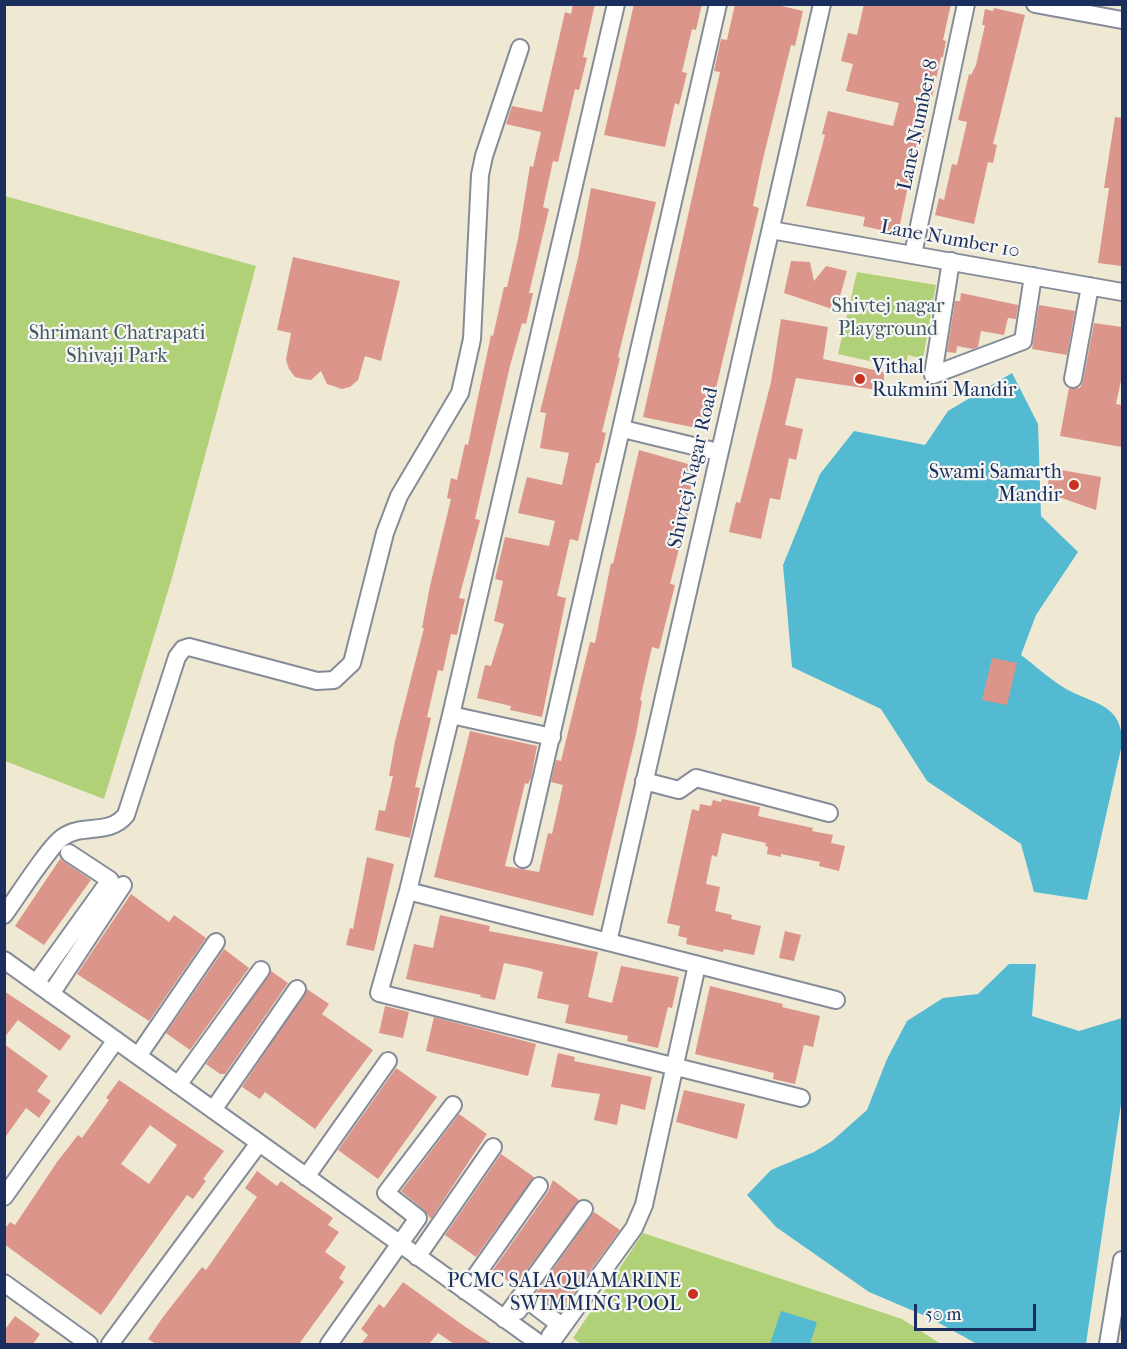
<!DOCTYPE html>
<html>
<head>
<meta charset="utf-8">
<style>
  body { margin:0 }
  #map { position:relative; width:1127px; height:1349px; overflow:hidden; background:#efe9d4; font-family:"IM FELL French Canon",serif }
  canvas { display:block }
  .frame { position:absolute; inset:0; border:6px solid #1b2f5e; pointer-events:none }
  .scale { position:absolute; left:914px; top:1304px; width:122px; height:27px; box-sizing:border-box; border:3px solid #1b2f5e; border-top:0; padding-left:8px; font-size:18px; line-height:21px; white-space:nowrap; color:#1b2f5e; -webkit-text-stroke:4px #f6f6f2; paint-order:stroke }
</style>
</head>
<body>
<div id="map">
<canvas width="1127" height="1349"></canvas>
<div class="frame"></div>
<div class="scale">50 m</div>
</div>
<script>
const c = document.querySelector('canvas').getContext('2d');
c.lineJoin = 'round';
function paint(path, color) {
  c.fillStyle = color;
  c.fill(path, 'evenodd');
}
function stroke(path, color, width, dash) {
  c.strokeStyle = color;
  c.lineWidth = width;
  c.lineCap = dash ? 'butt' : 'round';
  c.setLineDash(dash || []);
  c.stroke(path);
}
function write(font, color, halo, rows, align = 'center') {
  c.font = font + ' "IM FELL French Canon",serif';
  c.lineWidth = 4.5;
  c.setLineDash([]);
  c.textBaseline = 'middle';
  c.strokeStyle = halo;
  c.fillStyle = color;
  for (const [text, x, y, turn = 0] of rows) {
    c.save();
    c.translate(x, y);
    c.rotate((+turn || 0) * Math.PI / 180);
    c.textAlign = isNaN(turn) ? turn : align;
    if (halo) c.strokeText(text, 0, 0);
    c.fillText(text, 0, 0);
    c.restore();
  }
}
const green = new Path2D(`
  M 5,196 L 256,266 L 172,578 L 104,799 L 5,761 Z
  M 857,272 L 936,285 L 923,359 L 908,355 L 905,369 L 838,354 Z
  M 643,1233 L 902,1319 L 941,1344 L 581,1344 L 573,1338 Z`);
const water = new Path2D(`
  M 1012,373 L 1038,424 L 1041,516 L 1078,552 L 1036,615 L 1021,655 C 1035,665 1048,678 1063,687 C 1092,705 1123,702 1122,744 L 1087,900 L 1034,892 L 1021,844 L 927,781 L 881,709 L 792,667 L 783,565 L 820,474 L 854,431 L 925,445 L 948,411 Z
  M 1009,964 L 1036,964 L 1032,1016 L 1079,1031 L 1122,1018 L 1122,1097 L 1086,1344 L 977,1344 L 930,1318 L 869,1292 L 776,1227 L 747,1195 L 771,1170 L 814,1152 L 832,1141 L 867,1110 L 887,1059 L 907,1021 L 943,998 L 978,994 Z
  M 781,1311 L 817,1322 L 810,1344 L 770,1344 Z`);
const building = new Path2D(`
  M 573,4 L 595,4 L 583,57 L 587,58 L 579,90 L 575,89 L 558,162 L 553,161 L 543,207 L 549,209 L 529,293 L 533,293 L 526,324 L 522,323 L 510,366 L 475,519 L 480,520 L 459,598 L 465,599 L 457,635 L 451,634 L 443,671 L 438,670 L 427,717 L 431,718 L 415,787 L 420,788 L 410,838 L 375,830 L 379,810 L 385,811 L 393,776 L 389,776 L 395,741 L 424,628 L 422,628 L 430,586 L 451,499 L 447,498 L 451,478 L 457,480 L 465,444 L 468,445 L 491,335 L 493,336 L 504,287 L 507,287 L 518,239 L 530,166 L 533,167 L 541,132 L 506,124 L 512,106 L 542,112 L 565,12 L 571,14 Z
  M 634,4 L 702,4 L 696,30 L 692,29 L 682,72 L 687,73 L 679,105 L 675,103 L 665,147 L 604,135 Z
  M 735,4 L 773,4 L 803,11 L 795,46 L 791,45 L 762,163 L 753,206 L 759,208 L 706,430 L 643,417 L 720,72 L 714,71 L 721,39 L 727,40 Z
  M 864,4 L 951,4 L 943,40 L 946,41 L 943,57 L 941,57 L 923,139 L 918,138 L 898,234 L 863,226 L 865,217 L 806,206 L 825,135 L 822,134 L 828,111 L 893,126 L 899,103 L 846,91 L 853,64 L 841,61 L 848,33 L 857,35 Z
  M 994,8 L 1025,15 L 993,144 L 997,145 L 993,163 L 988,162 L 974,224 L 935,215 L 939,198 L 944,200 L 952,164 L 957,165 L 967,122 L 958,120 L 969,74 L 971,75 L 976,65 L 985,25 L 982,25 L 985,9 L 993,11 Z
  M 1115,117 L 1122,118 L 1122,266 L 1098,263 L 1109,188 L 1104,188 Z
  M 591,188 L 656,202 L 618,357 L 620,358 L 602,432 L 606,433 L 599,463 L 596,463 L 578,541 L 570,539 L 557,596 L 566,598 L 542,717 L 510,710 L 511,706 L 477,698 L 485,665 L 491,666 L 504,624 L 494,621 L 503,581 L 495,579 L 505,537 L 549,546 L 555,521 L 518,513 L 527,477 L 562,485 L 569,453 L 540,448 L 546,413 L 540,412 L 578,258 Z
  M 293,257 L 400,281 L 381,361 L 365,356 L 358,380 L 350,387 L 342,389 L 327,384 L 321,371 L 311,380 L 303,379 L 295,377 L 289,369 L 286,360 L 291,333 L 277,330 Z
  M 791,261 L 810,262 L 814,281 L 826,266 L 847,271 L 837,307 L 832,305 L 832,309 L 784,293 Z
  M 961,293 L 1018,305 L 1016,319 L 1008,318 L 1004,335 L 981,331 L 978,347 L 973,349 L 957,346 L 956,353 L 947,352 L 955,301 L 960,301 Z
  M 1039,305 L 1075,311 L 1067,355 L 1032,349 Z
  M 781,319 L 828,327 L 823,359 L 884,372 L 884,391 L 796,378 L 785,425 L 803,429 L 796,460 L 789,458 L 780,500 L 770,498 L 761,539 L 729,532 L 736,502 L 740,503 L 771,382 Z
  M 1094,323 L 1122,327 L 1122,376 L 1116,404 L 1122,405 L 1122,447 L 1060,436 L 1069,388 L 1080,388 L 1083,381 Z
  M 639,450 L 695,466 L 688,501 L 691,502 L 670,584 L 675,585 L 659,649 L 652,647 L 640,700 L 642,701 L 636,734 L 593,916 L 434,877 L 470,731 L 537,746 L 531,778 L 528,784 L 525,783 L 505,866 L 539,872 L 548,833 L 552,834 L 563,785 L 551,782 L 556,760 L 561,761 L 590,642 L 595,643 L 611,563 L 613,564 Z
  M 1050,468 L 1101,477 L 1096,510 L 1047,493 Z
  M 992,658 L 1017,663 L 1007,705 L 982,700 Z
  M 722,799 L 760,807 L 758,816 L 813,828 L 812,831 L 833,835 L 831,843 L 845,846 L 839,871 L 819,866 L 820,862 L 781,854 L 781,857 L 767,854 L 768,847 L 765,846 L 766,843 L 722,833 L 717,857 L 712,855 L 706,884 L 720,887 L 715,911 L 732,915 L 731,919 L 761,926 L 754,955 L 724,949 L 723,952 L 686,944 L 687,938 L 678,936 L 680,926 L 667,923 L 692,809 L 699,811 L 700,804 L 711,806 L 713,800 L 721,802 Z
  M 367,857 L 394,864 L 374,951 L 346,945 L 350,928 L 353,929 Z
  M 60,859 L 91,880 L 44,945 L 15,926 Z
  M 131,894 L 169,922 L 174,915 L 206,938 L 149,1021 L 77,974 Z
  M 440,915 L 490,926 L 489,931 L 598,952 L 588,997 L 612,1003 L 621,966 L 679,977 L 672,1008 L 668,1007 L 658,1048 L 627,1041 L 628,1036 L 565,1023 L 569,1005 L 537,998 L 543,972 L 529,968 L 504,963 L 495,1000 L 480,997 L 481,995 L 406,979 L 414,944 L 433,948 Z
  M 785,931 L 801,935 L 794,961 L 779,958 Z
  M 224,949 L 249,968 L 190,1050 L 166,1033 Z
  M 271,971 L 288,983 L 225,1074 L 220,1074 L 206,1064 Z
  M 710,986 L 783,1004 L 782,1007 L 820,1016 L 813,1047 L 804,1045 L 795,1084 L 773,1079 L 774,1073 L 695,1054 Z
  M 307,989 L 329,1004 L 322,1014 L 373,1050 L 315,1129 L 265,1092 L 260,1099 L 242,1087 Z
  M 4,991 L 71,1036 L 60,1051 L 18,1020 L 4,1038 Z
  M 385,1006 L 409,1012 L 403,1038 L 379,1033 Z
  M 434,1017 L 536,1044 L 528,1076 L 426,1051 Z
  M 4,1044 L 48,1076 L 37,1091 L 51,1101 L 39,1118 L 26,1108 L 4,1139 Z
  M 558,1053 L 575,1057 L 574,1061 L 652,1077 L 645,1110 L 621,1104 L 617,1125 L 594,1120 L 600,1094 L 551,1087 Z
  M 396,1068 L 437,1097 L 378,1179 L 338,1150 Z
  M 119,1080 L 224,1151 L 203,1179 L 206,1181 L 193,1199 L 187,1195 L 101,1315 L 4,1244 L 4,1230 L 10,1222 L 15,1225 L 57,1162 L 78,1135 L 82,1138 L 109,1100 L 106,1098 ZM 150,1125 L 177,1145 L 149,1184 L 121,1164 Z
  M 684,1090 L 745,1104 L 737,1139 L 676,1122 Z
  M 459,1114 L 487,1134 L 431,1219 L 424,1210 L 401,1191 Z
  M 501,1154 L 534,1177 L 476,1257 L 445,1235 Z
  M 257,1171 L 277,1186 L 281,1181 L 333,1218 L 328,1225 L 339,1232 L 325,1252 L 346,1267 L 339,1278 L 344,1282 L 299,1344 L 156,1344 L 148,1339 L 163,1317 L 202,1267 L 206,1270 L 257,1197 L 245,1188 Z
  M 553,1180 L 579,1200 L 515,1286 L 493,1270 L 548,1192 Z
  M 594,1212 L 620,1230 L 560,1312 L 536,1293 Z
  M 403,1282 L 464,1326 L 492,1344 L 454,1344 L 438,1333 L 429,1344 L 361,1344 L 368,1335 L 361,1329 L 379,1304 L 384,1308 Z
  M 15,1316 L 40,1334 L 33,1344 L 4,1344 L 4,1331 Z`);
const minor = new Path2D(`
  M 616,4 L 451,715 L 408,891 L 379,993 L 801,1098
  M 1035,4 L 1122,20
  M 771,230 L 1122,292
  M 913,254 L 966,4
  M 951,261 L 933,375 L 1023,341 L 1033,276
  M 1073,379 L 1090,286
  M 623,429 L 718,452
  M 451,715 L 552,737
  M 644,781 L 679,790 L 696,778 L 829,813
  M 523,859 L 718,4
  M 408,891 L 836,1000
  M 4,915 C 16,899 50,845 63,837 C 83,823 109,836 126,815 L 177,657 L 183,649 L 189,647 L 317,681 L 334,680 L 352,663 L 385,533 L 399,496 L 460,393 L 472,339 L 480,175 L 484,156 L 520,48
  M 608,942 L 822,4
  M 4,960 L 540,1344
  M 36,983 L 110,880 L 69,853
  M 51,994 L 123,885
  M 138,1056 L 216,942
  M 178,1085 L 261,970
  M 213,1110 L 297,989
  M 306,1177 L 388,1061
  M 4,1197 L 116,1040
  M 417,1257 L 493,1147
  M 4,1283 L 89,1344
  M 465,1291 L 539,1186
  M 518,1311 L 526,1299 L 559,1324 L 550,1336
  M 504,1319 L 584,1209
  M 110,1344 L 259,1143
  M 329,1344 L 418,1218 L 386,1193 L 453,1105
  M 550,1344 L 634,1228 L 644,1205 L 697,965
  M 1108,1344 L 1122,1260`);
const markers = [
  [860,379,6,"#c8321e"],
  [1074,485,6,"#c8321e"],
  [693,1294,6,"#c8321e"]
];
const streetNames = [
  ["Lane Number 8",919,125,-78],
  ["Lane Number 10",950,240,10],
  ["Shivtej Nagar Road",694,468,-77]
];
const parkNames = [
  ["Shivtej nagar",888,307],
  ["Playground",888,330],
  ["Shrimant Chatrapati",117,334],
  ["Shivaji Park",117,357]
];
const poiNames = [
  ["Vithal",872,368,"left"],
  ["Rukmini Mandir",872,391,"left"],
  ["Swami Samarth",1062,473],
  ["Mandir",1062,496],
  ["PCMC SAI AQUAMARINE",681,1282],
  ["SWIMMING POOL",681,1305]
];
paint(green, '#b1d179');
paint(water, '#53bad1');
paint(building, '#db958b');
stroke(minor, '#858c99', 20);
stroke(minor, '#fff', 16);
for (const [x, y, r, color] of markers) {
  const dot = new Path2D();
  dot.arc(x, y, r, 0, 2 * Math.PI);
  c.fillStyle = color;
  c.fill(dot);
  stroke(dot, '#f6f6f2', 2);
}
write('20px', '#1b2f5e', '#f6f6f2', streetNames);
write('20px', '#405865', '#f6f6f2', parkNames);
write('20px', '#1b2f5e', '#f6f6f2', poiNames, 'right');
</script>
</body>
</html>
